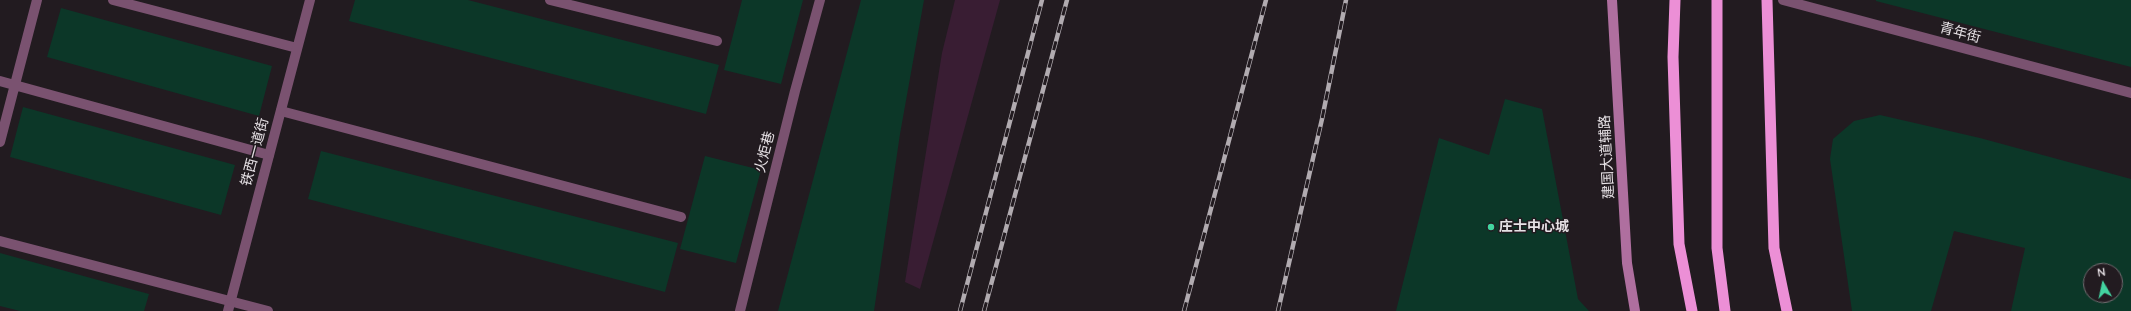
<!DOCTYPE html>
<html>
<head>
<meta charset="utf-8">
<style>
  body { margin:0 }
  #map { position:relative; width:2131px; height:311px; overflow:hidden; background:#221b20; font-family:Quicksand,sans-serif }
  canvas { display:block }
  .north { position:absolute; left:2083px; top:263px; width:40px; height:40px; box-sizing:border-box; background:#221b20; border:1px solid #706a6f; border-radius:50%; rotate:351deg; font-size:11px; font-weight:700; line-height:16px; text-align:center; color:#e6e1e5 }
  .north::after { content:''; display:block; margin:auto; width:14px; height:18px; background:#43d4a0; clip-path:polygon(50% 0,100% 100%,50% 72%,0 100%) }
</style>
</head>
<body>
<div id="map">
<canvas width="2131" height="311"></canvas>
<div class="north">N</div>
</div>
<script>
const c = document.querySelector('canvas').getContext('2d');
c.lineJoin = 'round';
function paint(path, color) {
  c.fillStyle = color;
  c.fill(path, 'evenodd');
}
function stroke(path, color, width, dash) {
  c.strokeStyle = color;
  c.lineWidth = width;
  c.lineCap = dash ? 'butt' : 'round';
  c.setLineDash(dash || []);
  c.stroke(path);
}
function write(font, color, halo, rows, align = 'center') {
  c.font = font + ' Quicksand,"Noto Sans SC",sans-serif';
  c.lineWidth = 3;
  c.setLineDash([]);
  c.textBaseline = 'middle';
  c.strokeStyle = halo;
  c.fillStyle = color;
  for (const [text, x, y, turn = 0] of rows) {
    c.save();
    c.translate(x, y);
    c.rotate((+turn || 0) * Math.PI / 180);
    c.textAlign = isNaN(turn) ? turn : align;
    if (halo) c.strokeText(text, 0, 0);
    c.fillText(text, 0, 0);
    c.restore();
  }
}
const green = new Path2D(`
  M 955,0 L 1000,0 L 920,289 L 905,282 L 942,53 Z`);
const building = new Path2D(`
  M 355,0 L 468,0 L 719,65 L 706,114 L 349,21 Z
  M 742,0 L 803,0 L 781,84 L 724,70 Z
  M 861,0 L 924,0 L 900,134 L 874,311 L 778,311 Z
  M 1876,0 L 2131,0 L 2131,67 L 1876,1 Z
  M 61,8 L 272,66 L 259,116 L 47,57 Z
  M 1505,99 L 1542,109 L 1578,299 L 1589,311 L 1396,311 L 1439,138 L 1489,155 Z
  M 23,107 L 235,165 L 221,215 L 10,157 Z
  M 1880,115 L 1980,138 L 2131,179 L 2131,311 L 2011,311 L 2025,248 L 1954,231 L 1931,311 L 1852,311 L 1830,159 L 1833,139 L 1854,121 ZM 2091,271 L 2115,271 L 2115,295 L 2091,295 Z
  M 321,151 L 678,243 L 665,292 L 308,199 Z
  M 705,156 L 761,170 L 736,263 L 680,249 Z
  M 0,253 L 149,294 L 144,311 L 20,311 L 0,306 Z`);
const service = new Path2D(`
  M 113,0 L 297,48
  M 550,0 L 717,41
  M 0,81 L 269,155
  M 281,111 L 681,217
  M 0,142 L 37,0
  M 0,241 L 268,311`);
const minor = new Path2D(`
  M 1783,0 L 2131,93
  M 228,311 L 310,0
  M 740,311 L 795,91 L 820,0`);
const secondary = new Path2D(`
  M 1612,0 L 1627,263 L 1635,311`);
const trunk = new Path2D(`
  M 1675,0 L 1673,57 L 1679,244 L 1692,311
  M 1717,0 L 1717,248 L 1725,311
  M 1767,0 L 1774,248 L 1787,311`);
const rail = new Path2D(`
  M 960,311 L 1042,0
  M 984,311 L 1067,0
  M 1184,311 L 1266,0
  M 1278,311 L 1322,119 L 1346,0`);
const markers = [
  [1491,227,4,"#43d4a0"]
];
const streetNames = [
  ["青年街",1960,33,15],
  ["铁西一道街",255,152,-75],
  ["火炬巷",765,152,-76],
  ["建国大道辅路",1607,157,-93]
];
const poiNames = [
  ["庄士中心城",1499,227]
];
paint(green, '#391d33');
paint(building, '#0c3728');
stroke(service, '#7a5270', 10);
stroke(minor, '#7a5270', 10);
stroke(secondary, '#af6f9f', 10);
stroke(trunk, '#ec8fd6', 11);
stroke(rail, '#b1abb0', 4.5);
stroke(rail, '#221b20', 3, [9]);
for (const [x, y, r, color] of markers) {
  const dot = new Path2D();
  dot.arc(x, y, r, 0, 2 * Math.PI);
  c.fillStyle = color;
  c.fill(dot);
  stroke(dot, '#221b20', 1.5);
}
write('14px', '#e6e1e5', '#221b20', streetNames);
write('bold 14px', '#e6e1e5', '#221b20', poiNames, 'left');
</script>
</body>
</html>
